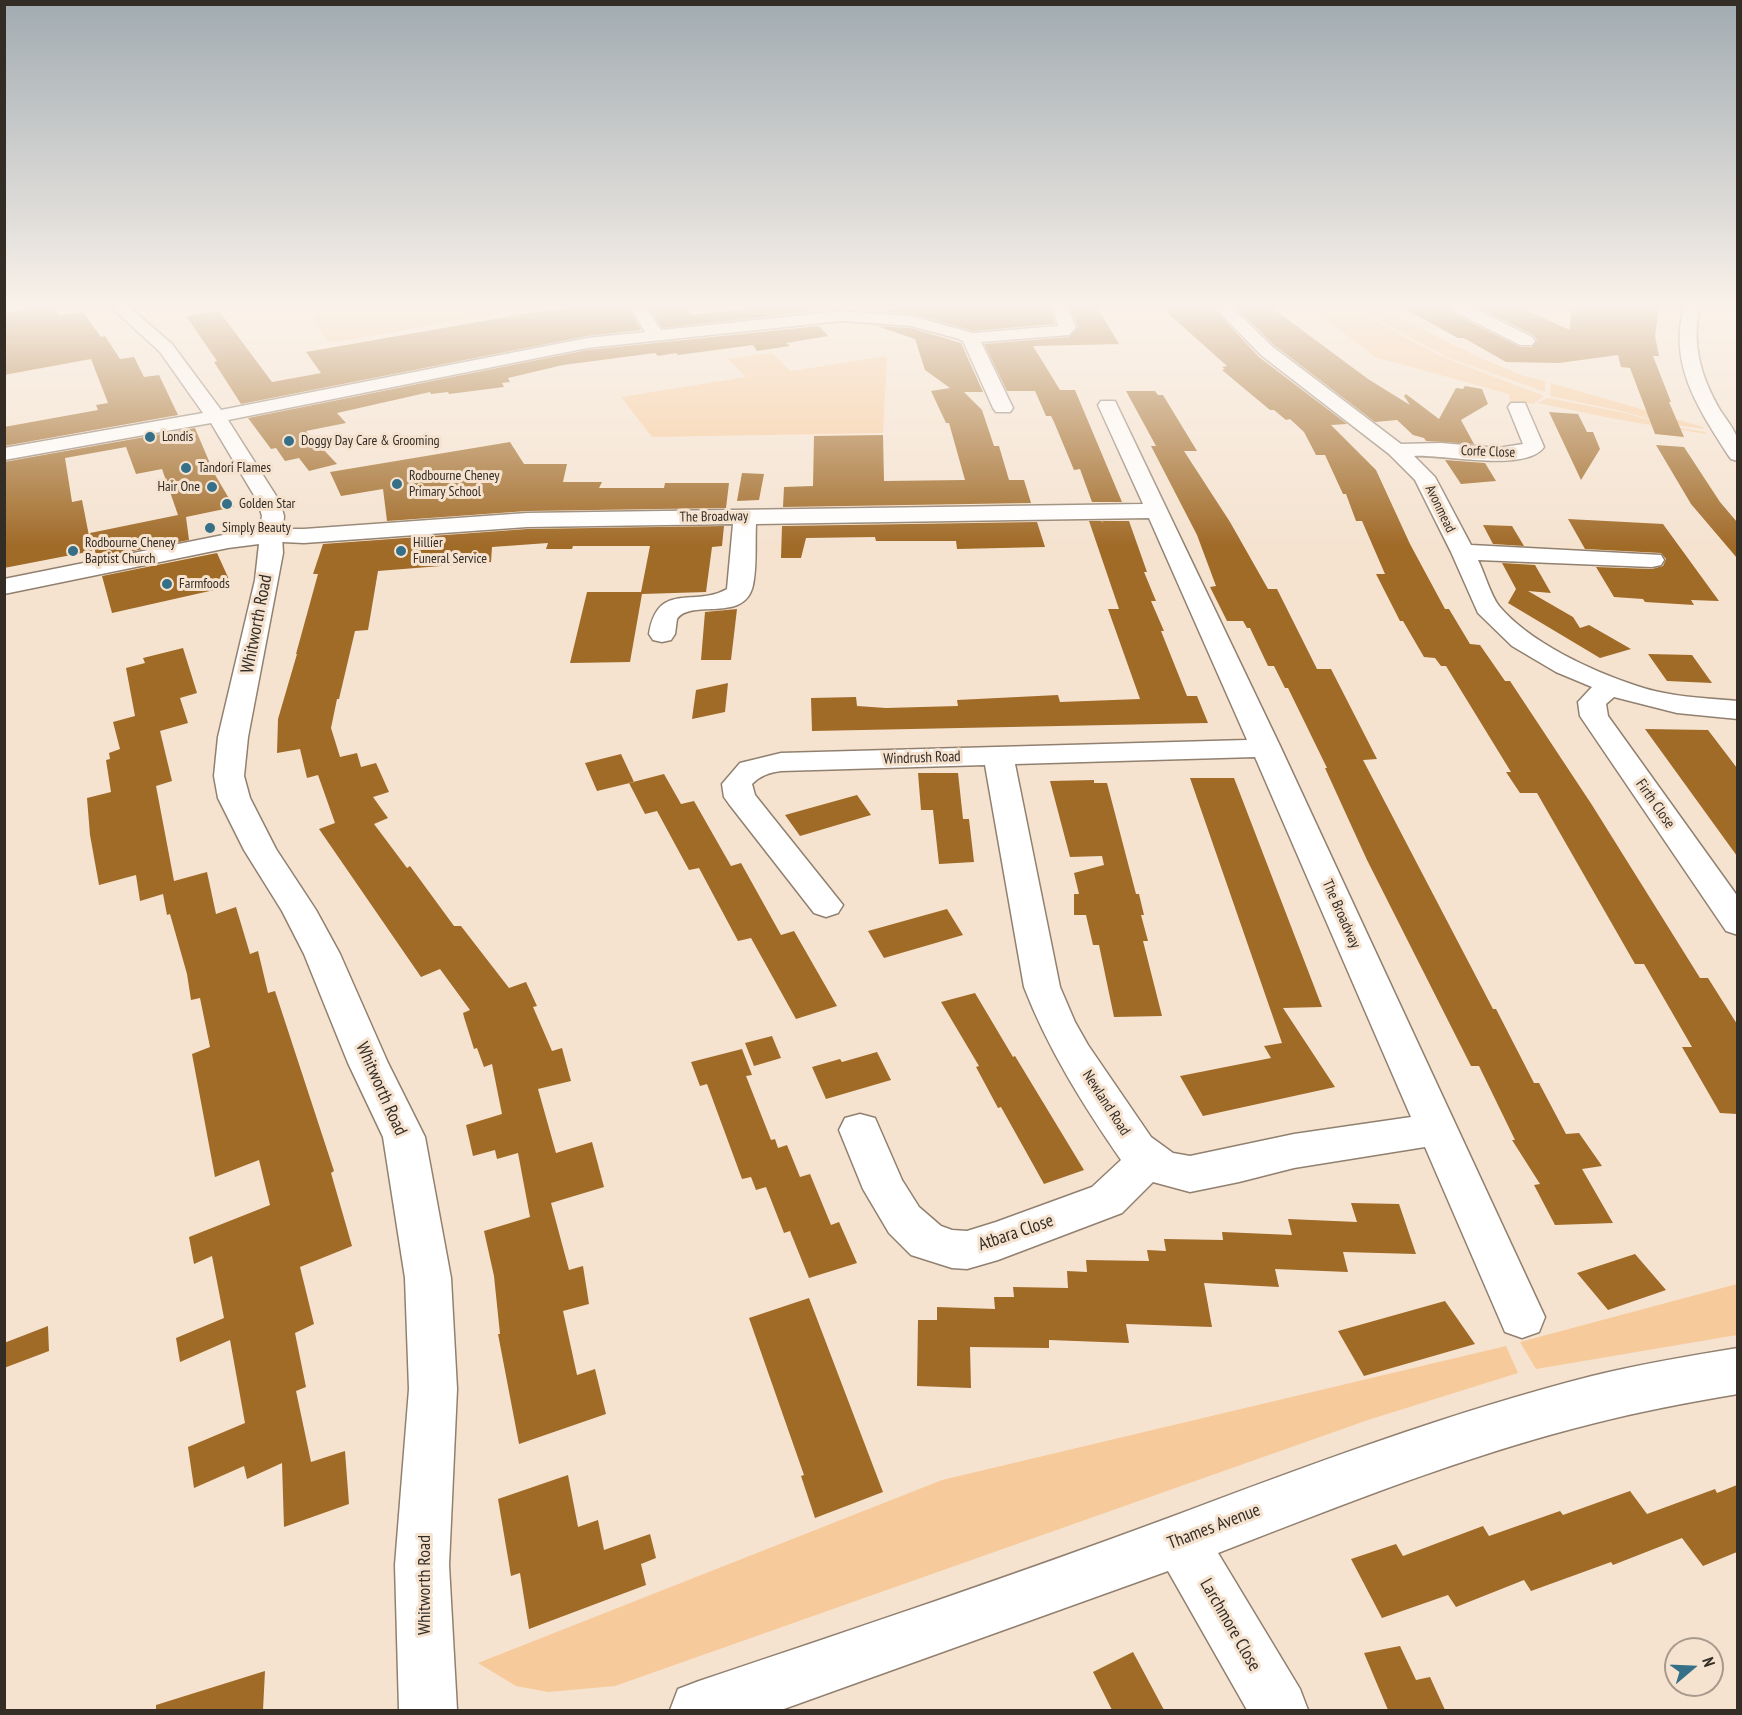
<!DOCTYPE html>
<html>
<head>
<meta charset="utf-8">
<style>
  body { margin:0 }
  #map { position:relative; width:1742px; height:1715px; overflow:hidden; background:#f5e3d0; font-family:"PT Sans Narrow",sans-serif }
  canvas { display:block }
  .frame { position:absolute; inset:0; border:6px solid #342d26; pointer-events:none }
  .north { position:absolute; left:1664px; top:1637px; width:60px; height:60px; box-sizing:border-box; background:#f5e3d0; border:2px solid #a89a8c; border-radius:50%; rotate:71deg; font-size:16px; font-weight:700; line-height:24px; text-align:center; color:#342d26 }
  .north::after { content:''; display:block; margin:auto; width:21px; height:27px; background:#357088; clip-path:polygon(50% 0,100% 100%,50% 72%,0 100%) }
</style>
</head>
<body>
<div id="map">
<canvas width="1742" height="1715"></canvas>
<div class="frame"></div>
<div class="north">N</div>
</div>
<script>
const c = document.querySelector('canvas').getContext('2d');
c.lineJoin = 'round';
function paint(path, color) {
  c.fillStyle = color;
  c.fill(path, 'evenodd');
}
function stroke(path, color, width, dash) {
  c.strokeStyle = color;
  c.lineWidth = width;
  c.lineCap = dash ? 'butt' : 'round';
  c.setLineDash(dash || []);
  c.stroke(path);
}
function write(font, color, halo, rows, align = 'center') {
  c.font = font + ' "PT Sans Narrow",sans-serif';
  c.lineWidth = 6;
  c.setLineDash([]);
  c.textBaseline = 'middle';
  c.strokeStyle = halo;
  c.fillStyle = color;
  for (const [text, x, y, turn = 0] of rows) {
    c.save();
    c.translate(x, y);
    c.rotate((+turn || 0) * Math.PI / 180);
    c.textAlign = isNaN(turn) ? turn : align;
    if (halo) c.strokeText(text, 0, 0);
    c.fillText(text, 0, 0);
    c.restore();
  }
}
const green = new Path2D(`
  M 430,307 L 539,307 L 336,342 L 327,341 L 313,318 L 323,311 Z
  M 1309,307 L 1350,307 L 1438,355 L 1544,396 L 1533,404 L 1510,401 L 1509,394 L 1375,357 Z
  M 1353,307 L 1377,307 L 1481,358 L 1521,375 L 1545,381 L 1545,392 L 1449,358 Z
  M 772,353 L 791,371 L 887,356 L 883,433 L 652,437 L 621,397 L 746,377 L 728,359 Z
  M 1551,383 L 1703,427 L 1704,429 L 1664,423 L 1621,411 L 1550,396 Z
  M 1548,398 L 1625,413 L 1674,427 L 1705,432 L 1706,434 L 1615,419 L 1537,403 Z
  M 1737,1284 L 1737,1335 L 1536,1369 L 1520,1342 Z
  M 1506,1346 L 1518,1373 L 1368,1420 L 615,1686 L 548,1692 L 516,1686 L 478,1663 L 942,1480 Z`);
const building = new Path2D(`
  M 36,307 L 55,307 L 59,315 L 83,312 L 101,337 L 105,336 L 120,359 L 134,357 L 144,377 L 159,375 L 178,415 L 4,446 L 4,427 L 98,410 L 96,405 L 108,403 L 91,359 L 4,375 L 4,312 Z
  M 580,307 L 628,307 L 641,330 L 587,336 L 241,404 L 214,362 L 217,361 L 186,316 L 219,311 L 272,382 L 321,373 L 306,352 L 541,311 Z
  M 649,307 L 686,307 L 691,315 L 762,307 L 804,307 L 809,312 L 662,328 Z
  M 917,307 L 1053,307 L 1052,311 L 1055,324 L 973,331 L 913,314 L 885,312 L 884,310 Z
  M 1070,307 L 1097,307 L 1119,344 L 1033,346 L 1060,390 L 1075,390 L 1122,502 L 1092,502 L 1080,469 L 1074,470 L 1054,422 L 1051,416 L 1046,416 L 1035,391 L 1007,391 L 984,344 L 1069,337 L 1078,327 Z
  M 1161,307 L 1212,307 L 1259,357 L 1347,424 L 1331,425 L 1376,470 L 1410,544 L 1445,609 L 1449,609 L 1470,644 L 1480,645 L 1505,681 L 1510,681 L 1592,805 L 1700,978 L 1708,978 L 1737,1024 L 1737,1114 L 1720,1113 L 1682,1047 L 1692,1047 L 1644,964 L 1635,964 L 1537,793 L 1520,793 L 1506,772 L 1511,772 L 1446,666 L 1441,666 L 1435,658 L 1424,657 L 1403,621 L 1400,621 L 1376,574 L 1385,574 L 1362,521 L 1356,521 L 1346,494 L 1343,494 L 1325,455 L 1316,455 L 1304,432 L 1290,419 L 1286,420 L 1274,410 L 1270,410 L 1222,370 L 1225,369 L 1222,367 L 1227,366 Z
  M 1235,307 L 1271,307 L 1368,379 L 1410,405 L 1404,396 L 1406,394 L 1439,419 L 1456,388 L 1463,389 L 1465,386 L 1482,389 L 1488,404 L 1461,420 L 1474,444 L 1426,441 L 1424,438 L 1413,435 L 1397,420 L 1375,422 L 1274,345 Z
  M 1402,307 L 1449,307 L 1452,313 L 1520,347 L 1532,347 L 1537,340 L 1533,335 L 1477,307 L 1520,307 L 1570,330 L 1571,307 L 1659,307 L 1655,336 L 1659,356 L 1653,356 L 1671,402 L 1669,402 L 1684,437 L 1655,434 L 1630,368 L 1621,367 L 1618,355 L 1559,363 L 1506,362 L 1464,338 L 1458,338 Z
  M 819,326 L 828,336 L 786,343 L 790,346 L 757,351 L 753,345 L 678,355 L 676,353 L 658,356 L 655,353 L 563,365 L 508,378 L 510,382 L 502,383 L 504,387 L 449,394 L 448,392 L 431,394 L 430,392 L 337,413 L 346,423 L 306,431 L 337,464 L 309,471 L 299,458 L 285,461 L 276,448 L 271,449 L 248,418 L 587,350 Z
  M 877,326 L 911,328 L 961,343 L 983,392 L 964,392 L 982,410 L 994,446 L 999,446 L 1009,480 L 1024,480 L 1031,503 L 783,507 L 784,487 L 813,486 L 814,436 L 883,435 L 884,481 L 965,480 L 949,423 L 946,423 L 931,391 L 950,388 L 925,370 L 915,339 Z
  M 1126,391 L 1155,391 L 1158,395 L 1163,395 L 1197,451 L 1184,451 L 1230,522 L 1268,589 L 1277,589 L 1317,669 L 1331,669 L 1377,759 L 1363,760 L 1493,1009 L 1496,1009 L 1534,1083 L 1539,1083 L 1566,1134 L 1579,1133 L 1602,1166 L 1582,1169 L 1613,1223 L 1555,1225 L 1534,1185 L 1540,1184 L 1512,1140 L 1515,1140 L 1479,1066 L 1471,1066 L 1367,860 L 1325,768 L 1327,768 L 1288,688 L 1285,688 L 1274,666 L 1268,666 L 1250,628 L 1247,628 L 1243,621 L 1227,621 L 1210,587 L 1216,586 L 1197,535 L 1151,446 L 1156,446 Z
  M 1549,412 L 1578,414 L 1587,432 L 1593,432 L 1600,449 L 1581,480 Z
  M 195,428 L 214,473 L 234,507 L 186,517 L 189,540 L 97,558 L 90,533 L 178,515 L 162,469 L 136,474 L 126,447 L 65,458 L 72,502 L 82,500 L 92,551 L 4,568 L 4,462 Z
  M 510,442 L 524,464 L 567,464 L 563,482 L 602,482 L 599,488 L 664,488 L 665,483 L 729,483 L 726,508 L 527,511 L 387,521 L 383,489 L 341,496 L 330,472 Z
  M 1656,445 L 1684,447 L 1720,502 L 1737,522 L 1737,558 L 1691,504 Z
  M 1445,460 L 1485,463 L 1496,481 L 1461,484 Z
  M 742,473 L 764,474 L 759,500 L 737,501 Z
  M 1568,519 L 1663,524 L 1719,601 L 1691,600 L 1694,605 L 1645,602 L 1643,599 L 1614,597 L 1596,567 L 1652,569 L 1663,566 L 1666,559 L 1661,553 L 1585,549 Z
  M 1089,521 L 1101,521 L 1104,523 L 1102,521 L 1129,521 L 1147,572 L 1144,572 L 1156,601 L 1151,601 L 1164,631 L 1161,631 L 1187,696 L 1197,696 L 1208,723 L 812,731 L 811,698 L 856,697 L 857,706 L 886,708 L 958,706 L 957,700 L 1058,695 L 1060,702 L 1140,699 L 1108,609 L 1119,609 Z
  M 1037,522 L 1045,547 L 957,549 L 956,541 L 876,541 L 875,537 L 806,538 L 801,558 L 781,558 L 782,526 Z
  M 1483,525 L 1512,526 L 1524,546 L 1493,544 Z
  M 724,526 L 722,546 L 712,547 L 706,592 L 642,594 L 630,662 L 570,663 L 587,592 L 641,592 L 650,546 L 573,546 L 572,549 L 546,549 L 548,543 L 492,547 L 491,562 L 378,571 L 368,630 L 355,631 L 339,699 L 337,699 L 331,728 L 340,757 L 357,753 L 361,767 L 376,763 L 389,792 L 373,797 L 388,818 L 374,824 L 407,868 L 410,866 L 454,926 L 461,926 L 509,988 L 526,982 L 537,1006 L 533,1007 L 552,1051 L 562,1048 L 571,1081 L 538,1089 L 556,1153 L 592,1142 L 604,1187 L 551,1203 L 569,1270 L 583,1266 L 589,1304 L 563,1311 L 577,1375 L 595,1369 L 606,1414 L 519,1444 L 498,1334 L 500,1334 L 494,1276 L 484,1231 L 530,1217 L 518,1153 L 497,1159 L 495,1150 L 473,1156 L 466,1125 L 502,1114 L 492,1064 L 484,1067 L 477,1048 L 474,1049 L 464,1017 L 463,1013 L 470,1010 L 440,969 L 421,977 L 319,829 L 335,823 L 318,775 L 307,778 L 300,749 L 277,753 L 278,719 L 297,654 L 296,654 L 318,574 L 313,574 L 323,544 L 527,529 Z
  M 217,553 L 232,586 L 112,613 L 102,576 Z
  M 1502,563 L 1535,565 L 1551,593 L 1528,591 L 1573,617 L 1580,628 L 1589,625 L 1631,649 L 1600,658 L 1508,603 L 1516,589 Z
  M 737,609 L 731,660 L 701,660 L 705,612 Z
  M 183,648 L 197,693 L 180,698 L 188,723 L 160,731 L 172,781 L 156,786 L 174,881 L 207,872 L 216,914 L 236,907 L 250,954 L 258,951 L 268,993 L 275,991 L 334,1171 L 331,1173 L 352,1246 L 300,1267 L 314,1324 L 295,1333 L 306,1387 L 296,1391 L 311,1462 L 345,1451 L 349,1504 L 284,1527 L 282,1463 L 247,1479 L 244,1466 L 194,1488 L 188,1447 L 245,1423 L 230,1340 L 180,1362 L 176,1338 L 224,1318 L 212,1256 L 194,1264 L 189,1237 L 270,1205 L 259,1160 L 215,1177 L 192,1054 L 210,1047 L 200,998 L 191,1000 L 187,974 L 170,914 L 167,915 L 163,894 L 140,901 L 136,875 L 99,885 L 90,835 L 87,798 L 111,792 L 106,760 L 110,759 L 109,753 L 120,749 L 113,722 L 135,716 L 126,668 L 145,663 L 143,658 Z
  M 1648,654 L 1692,655 L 1712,683 L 1667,681 Z
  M 728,683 L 725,712 L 692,719 L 696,690 Z
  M 1645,729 L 1708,730 L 1737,768 L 1737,856 Z
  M 621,754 L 634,782 L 597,791 L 585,763 Z
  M 918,773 L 958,773 L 963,819 L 969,819 L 974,862 L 939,864 L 933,810 L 921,810 Z
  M 664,774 L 681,804 L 694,801 L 731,866 L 741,863 L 781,935 L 794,931 L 837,1006 L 796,1019 L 751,938 L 738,941 L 699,868 L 689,870 L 657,811 L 645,814 L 629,783 Z
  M 1190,778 L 1234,778 L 1322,1007 L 1283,1008 L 1335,1087 L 1203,1116 L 1180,1076 L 1271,1058 L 1264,1046 L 1282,1043 Z
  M 1094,780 L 1094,783 L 1107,783 L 1136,894 L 1139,894 L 1144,915 L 1141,915 L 1148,941 L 1143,941 L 1162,1016 L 1114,1017 L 1099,945 L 1093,945 L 1086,915 L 1074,915 L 1074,894 L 1079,894 L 1074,873 L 1104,865 L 1102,856 L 1070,857 L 1050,781 Z
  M 857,795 L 871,815 L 800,836 L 785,815 Z
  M 947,909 L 963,935 L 884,958 L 868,931 Z
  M 975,993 L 1013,1057 L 1015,1056 L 1084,1170 L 1044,1184 L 1001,1107 L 998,1108 L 976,1067 L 979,1066 L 941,1002 Z
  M 772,1036 L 781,1058 L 754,1066 L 745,1043 Z
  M 742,1049 L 752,1075 L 746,1076 L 771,1140 L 775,1139 L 778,1148 L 787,1145 L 800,1177 L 810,1174 L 831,1225 L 839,1222 L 857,1263 L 809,1278 L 790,1231 L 784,1233 L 766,1187 L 756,1190 L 751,1177 L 742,1179 L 707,1084 L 700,1086 L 691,1062 Z
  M 877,1052 L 891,1080 L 826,1099 L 812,1067 L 840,1059 L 842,1062 Z
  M 1351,1203 L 1399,1204 L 1416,1254 L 1343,1252 L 1348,1272 L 1275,1269 L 1279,1287 L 1204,1283 L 1212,1327 L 1126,1324 L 1129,1343 L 1049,1340 L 1049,1348 L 970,1347 L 971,1388 L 917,1386 L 918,1320 L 937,1320 L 937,1307 L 995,1309 L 994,1297 L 1014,1297 L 1013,1287 L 1068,1288 L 1067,1271 L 1087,1272 L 1086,1260 L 1149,1261 L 1147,1250 L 1166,1251 L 1164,1239 L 1223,1240 L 1222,1232 L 1292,1235 L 1288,1219 L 1357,1222 Z
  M 1635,1254 L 1666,1290 L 1608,1310 L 1577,1273 Z
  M 809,1298 L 883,1492 L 815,1518 L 801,1476 L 804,1475 L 749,1318 Z
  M 1445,1301 L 1475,1344 L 1364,1376 L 1338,1331 Z
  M 48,1326 L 49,1351 L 4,1368 L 4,1343 Z
  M 568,1475 L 578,1527 L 598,1520 L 604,1550 L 650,1534 L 656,1558 L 641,1564 L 646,1585 L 529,1629 L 520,1573 L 511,1576 L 498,1499 Z
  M 1737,1485 L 1737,1552 L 1703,1566 L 1682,1538 L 1613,1565 L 1611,1562 L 1531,1591 L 1524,1580 L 1456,1607 L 1448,1595 L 1382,1618 L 1351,1559 L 1396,1544 L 1403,1556 L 1483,1526 L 1489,1536 L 1560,1511 L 1563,1515 L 1630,1491 L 1647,1514 L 1715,1489 L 1717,1493 Z
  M 1400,1646 L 1416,1680 L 1430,1677 L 1445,1710 L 1388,1710 L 1364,1653 Z
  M 1133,1652 L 1164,1710 L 1112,1710 L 1093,1672 Z
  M 265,1671 L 263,1710 L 156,1710 L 156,1705 Z`);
const minor = new Path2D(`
  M 111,307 L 129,307 L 172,344 L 221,410 L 587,338 L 645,332 L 630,307 L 646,307 L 661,330 L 842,311 L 912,316 L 973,333 L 1058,326 L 1054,310 L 1056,307 L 1068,307 L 1076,328 L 1069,335 L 981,342 L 1013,408 L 1010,412 L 996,412 L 993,408 L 963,341 L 959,339 L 911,326 L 842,321 L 587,348 L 228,420 L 280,502 L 284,516 L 283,529 L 304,529 L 527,513 L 1143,504 L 1098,405 L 1101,401 L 1115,401 L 1281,748 L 1545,1317 L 1539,1332 L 1522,1338 L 1505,1332 L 1425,1147 L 1294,1168 L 1239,1182 L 1190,1192 L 1153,1182 L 1122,1213 L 998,1260 L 967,1269 L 952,1268 L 911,1255 L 889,1233 L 863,1189 L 839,1130 L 845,1118 L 860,1114 L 875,1118 L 902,1180 L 919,1207 L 941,1226 L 952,1230 L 967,1231 L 996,1222 L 1092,1187 L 1121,1160 C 1083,1105 1048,1049 1024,987 L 985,765 L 781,771 C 769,773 761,775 752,784 L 755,795 L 843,905 L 838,913 L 826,917 L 814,913 L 729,804 L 724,797 L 722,784 L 740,763 L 781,753 L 1247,740 L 1149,518 L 756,524 C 755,543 757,566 753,585 C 745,624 691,598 677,619 L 675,634 L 671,640 L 662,642 L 653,640 L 649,634 C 658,580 694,608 727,589 L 733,524 L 527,527 L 304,543 L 262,541 L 258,536 L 262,516 L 258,502 L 211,423 L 4,460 L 4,448 L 203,413 L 160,352 ZM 1255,757 L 1411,1117 L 1294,1134 L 1190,1156 L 1173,1153 L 1151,1137 L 1088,1045 L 1075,1022 L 1060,987 L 1015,764 Z
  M 1214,307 L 1232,307 L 1273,347 L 1401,444 L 1441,443 L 1498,448 L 1523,444 L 1508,407 L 1511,403 L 1525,403 L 1544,447 C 1526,473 1443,454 1414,456 L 1435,477 L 1471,545 L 1661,555 L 1664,560 L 1661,565 L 1652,567 L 1478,560 C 1485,574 1490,594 1499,606 C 1530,643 1592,671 1637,686 C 1669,697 1704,698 1738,701 L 1738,719 L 1677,713 L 1614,697 L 1606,704 L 1608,716 L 1738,897 L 1738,935 L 1726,931 L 1580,716 L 1578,702 L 1592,687 L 1556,672 L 1512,646 L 1478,613 L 1451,552 L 1415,480 L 1389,454 L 1261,355 Z
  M 1451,307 L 1472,307 L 1532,337 L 1535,341 L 1532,345 L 1520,345 L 1453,311 Z
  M 1684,307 L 1700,307 C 1691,344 1701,377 1720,410 C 1725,418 1734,428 1737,438 C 1739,444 1738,454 1738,461 L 1731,459 L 1728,455 C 1698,408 1668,364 1684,307 Z
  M 1738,1348 L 1738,1394 C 1690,1402 1642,1411 1595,1423 C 1466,1455 1342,1505 1218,1553 L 1300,1689 L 1308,1710 L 1247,1710 L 1168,1571 L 781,1710 L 670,1710 L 678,1689 L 699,1681 C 857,1628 1015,1575 1171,1517 C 1309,1465 1448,1413 1592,1376 C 1640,1364 1689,1356 1738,1348 Z`);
const major = new Path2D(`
  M 270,529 L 278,531 L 282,536 L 283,553 L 248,737 L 244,776 L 250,798 L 276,849 L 316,910 L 340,954 L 388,1063 L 425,1137 L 451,1278 L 457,1389 L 449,1565 L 457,1710 L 399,1710 L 395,1565 L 409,1389 L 405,1278 L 383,1137 L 348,1063 L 304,954 L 282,911 L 244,850 L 218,798 L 214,776 L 218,737 L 255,580 L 259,544 L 228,548 L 4,594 L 4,579 L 228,534 Z`);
const markers = [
  [150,437,6,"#357088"],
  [289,441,6,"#357088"],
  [186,468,6,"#357088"],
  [397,484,6,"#357088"],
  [212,487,6,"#357088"],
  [227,504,6,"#357088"],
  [210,528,6,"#357088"],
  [73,551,6,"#357088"],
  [401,551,6,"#357088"],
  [167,584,6,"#357088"]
];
const farPoinames = [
  ["Londis",162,437],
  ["Doggy Day Care & Grooming",301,441],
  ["Tandori Flames",198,468],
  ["Rodbourne Cheney",409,476],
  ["Primary School",409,492],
  ["Hair One",200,487,"right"],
  ["Golden Star",239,504],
  ["Simply Beauty",222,528],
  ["Rodbourne Cheney",85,543],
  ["Baptist Church",85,559],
  ["Hillier",413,543],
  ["Funeral Service",413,559],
  ["Farmfoods",179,584]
];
const farStreetnames = [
  ["Corfe Close",1488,452,2],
  ["Avonmead",1440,509,64],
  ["The Broadway",714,517,-1]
];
const streetNames = [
  ["Windrush Road",922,758,-2],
  ["Firth Close",1655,804,55],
  ["The Broadway",1341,914,66],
  ["Newland Road",1106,1103,57]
];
const nearStreetnames = [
  ["Whitworth Road",257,624,-79],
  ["Whitworth Road",381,1089,66],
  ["Atbara Close",1016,1233,-19],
  ["Thames Avenue",1214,1527,-21],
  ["Whitworth Road",425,1585,-90],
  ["Larchmore Close",1230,1625,60]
];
paint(green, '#f7ca9b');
paint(building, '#a06a27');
stroke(minor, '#91806f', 3);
stroke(major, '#91806f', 3);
paint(minor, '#fff');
paint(major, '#fff');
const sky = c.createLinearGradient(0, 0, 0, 547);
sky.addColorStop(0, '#a1abb1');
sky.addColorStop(0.56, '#faf2ea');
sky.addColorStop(1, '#faf2ea00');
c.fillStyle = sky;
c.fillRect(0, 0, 1742, 547);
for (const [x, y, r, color] of markers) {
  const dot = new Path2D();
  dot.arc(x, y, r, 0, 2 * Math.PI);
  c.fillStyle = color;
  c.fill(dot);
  stroke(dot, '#f5e3d0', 2);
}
write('14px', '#342d26', '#f5e3d0', farPoinames, 'left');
write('14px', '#342d26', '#f5e3d0', farStreetnames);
write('15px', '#342d26', '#f5e3d0', streetNames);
write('18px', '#342d26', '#f5e3d0', nearStreetnames);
</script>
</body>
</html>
